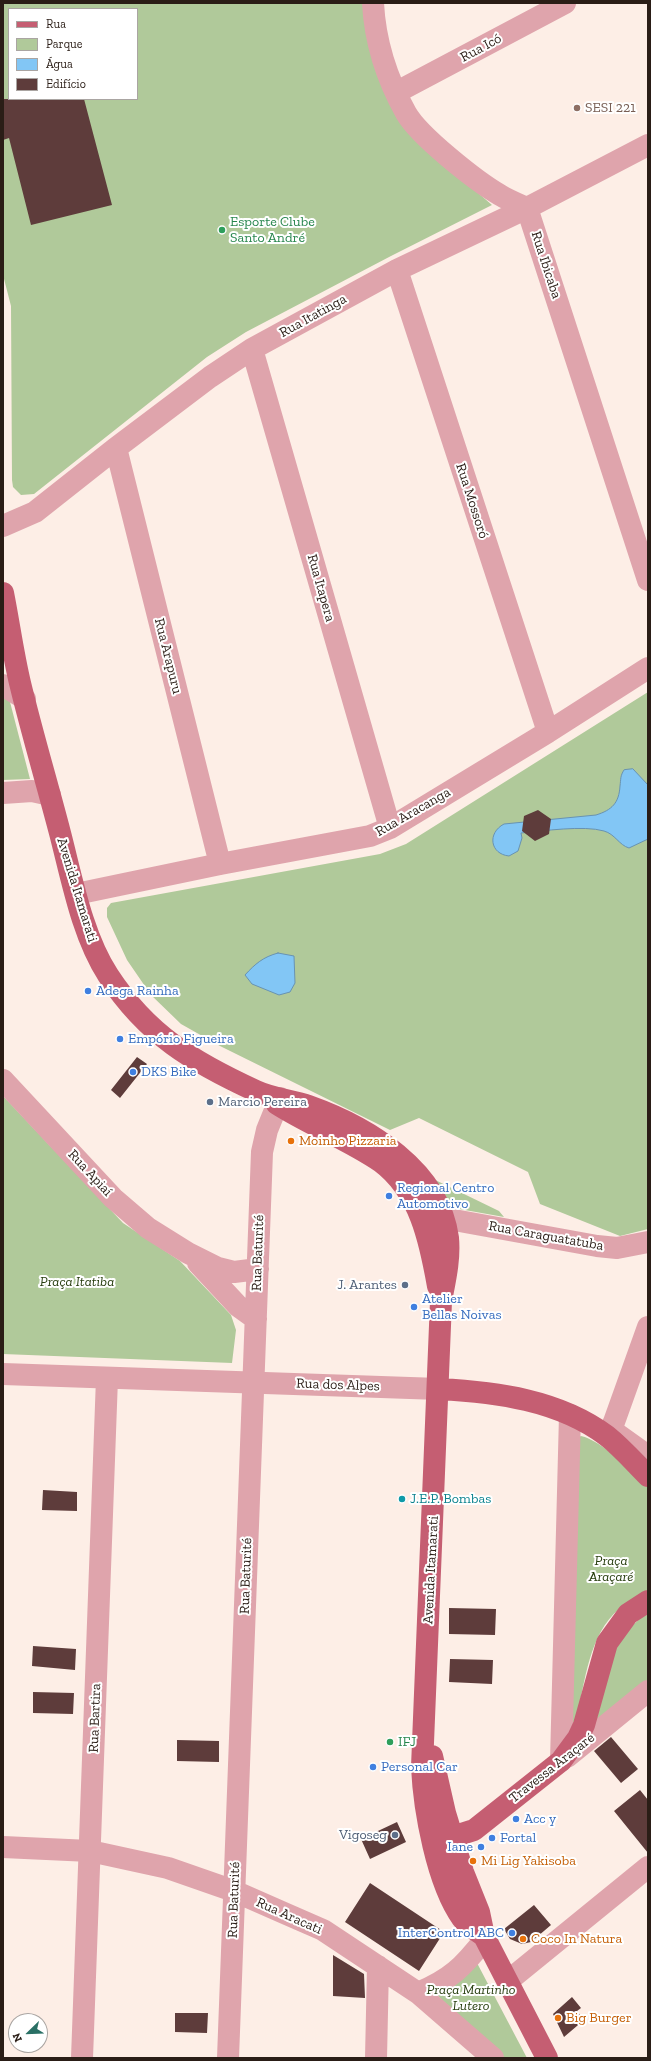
<!DOCTYPE html>
<html>
<head>
<meta charset="utf-8">
<style>
  body { margin:0 }
  #map { position:relative; width:651px; height:2061px; overflow:hidden; background:#fdeee6; font-family:"Zilla Slab",serif }
  canvas { display:block }
  .frame { position:absolute; inset:0; border:4px solid #2a1d16; pointer-events:none }
  .legend { position:absolute; left:8px; top:8px; width:130px; height:92px; box-sizing:border-box; background:#fff; border:1px solid #aaa5a2; margin:0; padding:5px 7px; list-style:none; font-size:12px; color:#2a1d16 }
  .legend li { display:flex; align-items:center; gap:8px; height:20px }
  .legend b { width:20px; border:1px solid #aaa5a2 }
  .north { position:absolute; left:8px; top:2013px; width:40px; height:40px; box-sizing:border-box; background:#fff; border:1px solid #aaa5a2; border-radius:50%; rotate:247deg; font-size:11px; font-weight:700; line-height:16px; text-align:center; color:#2a1d16 }
  .north::after { content:''; display:block; margin:auto; width:14px; height:18px; background:#2a7065; clip-path:polygon(50% 0,100% 100%,50% 72%,0 100%) }
</style>
</head>
<body>
<div id="map">
<canvas width="651" height="2061"></canvas>
<div class="frame"></div>
<ul class="legend">
<li><b style="height:5px;background:#c55e72"></b>Rua</li>
<li><b style="height:11px;background:#b0c99a"></b>Parque</li>
<li><b style="height:11px;background:#82c6f5"></b>Água</li>
<li><b style="height:11px;background:#5e3c3b"></b>Edifício</li>
</ul>
<div class="north">N</div>
</div>
<script>
const c = document.querySelector('canvas').getContext('2d');
c.lineJoin = 'round';
function paint(path, color) {
  c.fillStyle = color;
  c.fill(path, 'evenodd');
}
function stroke(path, color, width, dash) {
  c.strokeStyle = color;
  c.lineWidth = width;
  c.lineCap = dash ? 'butt' : 'round';
  c.setLineDash(dash || []);
  c.stroke(path);
}
function write(font, color, halo, rows, align = 'center') {
  c.font = font + ' "Zilla Slab",serif';
  c.lineWidth = 4;
  c.setLineDash([]);
  c.textBaseline = 'middle';
  c.strokeStyle = halo;
  c.fillStyle = color;
  for (const [text, x, y, turn = 0] of rows) {
    c.save();
    c.translate(x, y);
    c.rotate((+turn || 0) * Math.PI / 180);
    c.textAlign = isNaN(turn) ? turn : align;
    if (halo) c.strokeText(text, 0, 0);
    c.fillText(text, 0, 0);
    c.restore();
  }
}
const green = new Path2D(`
  M 3,3 L 363,3 L 416,139 L 492,205 L 391,256 L 246,332 L 207,357 L 34,494 L 21,495 L 13,487 L 12,480 L 11,306 L 3,275 ZM 9,9 L 137,9 L 137,99 L 9,99 Z
  M 3,675 L 30,779 L 3,780 Z
  M 648,692 L 648,1229 L 620,1236 L 540,1204 L 528,1172 L 419,1118 L 390,1130 L 220,1046 L 181,1024 L 151,995 L 127,960 L 107,917 L 107,908 L 111,903 L 380,854 L 406,844 Z
  M 3,1096 L 123,1223 L 180,1261 L 231,1315 L 236,1330 L 232,1363 L 3,1354 Z
  M 427,1176 L 499,1211 L 504,1217 L 448,1207 Z
  M 581,1436 C 601,1440 633,1472 648,1486 L 648,1592 C 639,1597 628,1603 619,1609 C 589,1634 585,1682 577,1716 L 572,1725 L 579,1437 Z
  M 648,1611 L 648,1680 L 596,1721 L 618,1639 Z
  M 477,1963 L 527,2058 L 503,2058 L 437,1995 Z`);
const water = new Path2D(`
  M 633,769 L 648,785 L 648,839 L 629,848 C 619,845 615,834 604,831 C 584,825 543,831 521,833 L 522,838 L 518,851 L 509,856 C 490,854 487,833 504,824 L 596,815 C 612,810 619,803 620,786 C 621,779 620,776 624,770 Z
  M 278,953 L 294,956 L 295,983 L 290,992 L 279,995 L 252,984 L 245,975 C 255,964 263,957 278,953 Z`);
const building = new Path2D(`
  M 3,99 L 84,99 L 112,205 L 31,225 L 9,138 L 3,140 Z
  M 538,810 L 551,819 L 549,834 L 535,841 L 522,831 L 524,816 Z
  M 137,1057 L 147,1064 L 120,1098 L 111,1090 Z
  M 43,1490 L 77,1492 L 77,1511 L 42,1510 Z
  M 449,1608 L 496,1609 L 495,1635 L 449,1634 Z
  M 33,1646 L 76,1649 L 75,1670 L 32,1666 Z
  M 450,1659 L 493,1660 L 492,1684 L 449,1682 Z
  M 33,1692 L 74,1693 L 73,1714 L 33,1713 Z
  M 611,1737 L 638,1769 L 621,1783 L 594,1751 Z
  M 177,1740 L 219,1741 L 219,1762 L 177,1761 Z
  M 640,1790 L 648,1800 L 648,1853 L 614,1811 Z
  M 397,1822 L 406,1842 L 370,1859 L 361,1839 Z
  M 370,1883 L 444,1932 L 419,1971 L 345,1922 Z
  M 534,1905 L 551,1925 L 531,1942 L 522,1944 L 510,1939 L 504,1929 Z
  M 333,1955 L 364,1974 L 365,1998 L 333,1996 Z
  M 572,1997 L 581,2008 L 577,2011 L 584,2020 L 564,2037 L 553,2014 Z
  M 175,2013 L 208,2013 L 207,2033 L 175,2032 Z`);
const minor = new Path2D(`
  M 373,3 C 375,42 387,79 406,113 C 419,136 476,181 500,195 C 508,200 518,204 527,208 L 648,580
  M 397,92 L 565,3
  M 397,270 L 548,732
  M 252,349 L 390,828
  M 116,448 L 220,864
  M 3,526 L 35,512 L 116,448 L 210,377 L 252,349 L 397,270 L 527,208 L 648,145
  M 3,685 L 25,699
  M 3,793 L 32,791 L 50,795
  M 76,894 L 220,864 L 370,836 L 390,828 L 548,732 L 648,668
  M 3,1080 L 113,1198 L 148,1228 L 188,1253 L 218,1268 L 234,1272 L 258,1269
  M 443,1218 L 597,1246 L 617,1248 L 648,1242
  M 198,1263 L 238,1306 L 256,1319
  M 3,1374 L 439,1389
  M 610,1429 L 648,1456
  M 607,1436 L 614,1422 L 648,1327
  M 567,1757 L 648,1691
  M 561,1761 L 570,1415
  M 3,1847 L 90,1851 L 168,1868 L 234,1891 L 284,1913 L 323,1930 L 418,1993 L 493,2058
  M 508,1981 L 648,1867
  M 418,1993 C 451,1979 463,1967 485,1939
  M 82,2058 L 107,1378
  M 228,2058 L 262,1152 L 267,1130 L 280,1098
  M 376,2058 L 378,1966`);
const major = new Path2D(`
  M 3,593 C 9,623 13,654 20,683 C 32,733 47,783 60,833 C 72,879 82,935 108,975 C 147,1035 193,1062 256,1091 C 273,1099 292,1100 309,1106 C 368,1127 439,1170 448,1238 C 450,1259 445,1280 441,1301 L 422,1767 C 424,1810 437,1883 462,1918 C 467,1925 477,1931 484,1936
  M 277,1104 C 310,1125 349,1140 381,1162 C 420,1191 430,1241 438,1286
  M 439,1389 C 496,1392 559,1400 607,1436 C 622,1448 635,1463 648,1476
  M 432,1756 L 445,1813 L 463,1872 L 479,1912 L 484,1936 L 547,2058
  M 439,1831 L 452,1837 L 474,1830 L 561,1761 L 578,1738 L 584,1725 L 607,1643 L 628,1614 L 648,1601`);
const markers = [
  [577,108,4,"#8d6e63"],
  [222,230,4,"#2e9e5b"],
  [88,991,4,"#3f7fe0"],
  [120,1039,4,"#3f7fe0"],
  [133,1072,4,"#3f7fe0"],
  [210,1102,4,"#5c6f8a"],
  [291,1141,4,"#e8710a"],
  [389,1196,4,"#3f7fe0"],
  [405,1285,4,"#5c6f8a"],
  [414,1307,4,"#3f7fe0"],
  [402,1499,4,"#0f9aa8"],
  [390,1742,4,"#2e9e5b"],
  [373,1767,4,"#3f7fe0"],
  [516,1819,4,"#3f7fe0"],
  [395,1835,4,"#5c6f8a"],
  [492,1838,4,"#3f7fe0"],
  [481,1847,4,"#3f7fe0"],
  [473,1861,4,"#e8710a"],
  [512,1933,4,"#3f7fe0"],
  [523,1939,4,"#e8710a"],
  [558,2018,4,"#e8710a"]
];
const streetNames = [
  ["Rua Icó",481,48,-28],
  ["Rua Ibicaba",546,265,72],
  ["Rua Itatinga",313,316,-29],
  ["Rua Mossoró",472,501,72],
  ["Rua Itapera",321,588,74],
  ["Rua Arapuru",168,656,76],
  ["Rua Aracanga",413,812,-30],
  ["Avenida Itamarati",77,890,73],
  ["Rua Apiaí",90,1173,47],
  ["Rua Caraguatatuba",546,1236,10],
  ["Rua Baturité",258,1253,-88],
  ["Rua dos Alpes",338,1385,2],
  ["Avenida Itamarati",431,1570,-87],
  ["Rua Baturité",246,1576,-88],
  ["Rua Bartira",95,1718,-88],
  ["Travessa Araçaré",552,1768,-38],
  ["Rua Baturité",234,1900,-88],
  ["Rua Aracati",289,1916,24]
];
const educationNames = [
  ["SESI 221",585,108]
];
const leisureNames = [
  ["Esporte Clube",230,222],
  ["Santo André",230,238],
  ["IFJ",398,1742]
];
const shopNames = [
  ["Adega Rainha",96,991],
  ["Empório Figueira",128,1039],
  ["DKS Bike",141,1072],
  ["Regional Centro",397,1188],
  ["Automotivo",397,1204],
  ["Atelier",422,1299],
  ["Bellas Noivas",422,1315],
  ["Personal Car",381,1767],
  ["Acc y",524,1819],
  ["Fortal",500,1838],
  ["Iane",473,1847,"right"],
  ["InterControl ABC",504,1933,"right"]
];
const serviceNames = [
  ["Marcio Pereira",218,1102,"left"],
  ["J. Arantes",397,1285],
  ["Vigoseg",387,1835]
];
const foodNames = [
  ["Moinho Pizzaria",299,1141],
  ["Mi Lig Yakisoba",481,1861],
  ["Coco In Natura",531,1939],
  ["Big Burger",566,2018]
];
const parkNames = [
  ["Praça Itatiba",77,1282],
  ["Praça",611,1561],
  ["Araçaré",611,1577],
  ["Praça Martinho",471,1990],
  ["Lutero",471,2006]
];
const cultureNames = [
  ["J.E.P. Bombas",410,1499]
];
paint(green, '#b0c99a');
paint(water, '#82c6f5');
stroke(water, '#6893b2', 1);
paint(building, '#5e3c3b');
stroke(minor, '#dfa4ac', 22);
stroke(major, '#c55e72', 22);
for (const [x, y, r, color] of markers) {
  const dot = new Path2D();
  dot.arc(x, y, r, 0, 2 * Math.PI);
  c.fillStyle = color;
  c.fill(dot);
  stroke(dot, '#fff', 1.5);
}
write('14px', '#2a1d16', '#fff', streetNames);
write('14px', '#785e54', '#fff', educationNames, 'left');
write('14px', '#27864d', '#fff', leisureNames, 'left');
write('14px', '#366cbe', '#fff', shopNames, 'left');
write('14px', '#4e5e75', '#fff', serviceNames, 'right');
write('14px', '#c56008', '#fff', foodNames, 'left');
write('italic 14px', '#273d0e', '#fff', parkNames);
write('14px', '#0d838f', '#fff', cultureNames, 'left');
</script>
</body>
</html>
